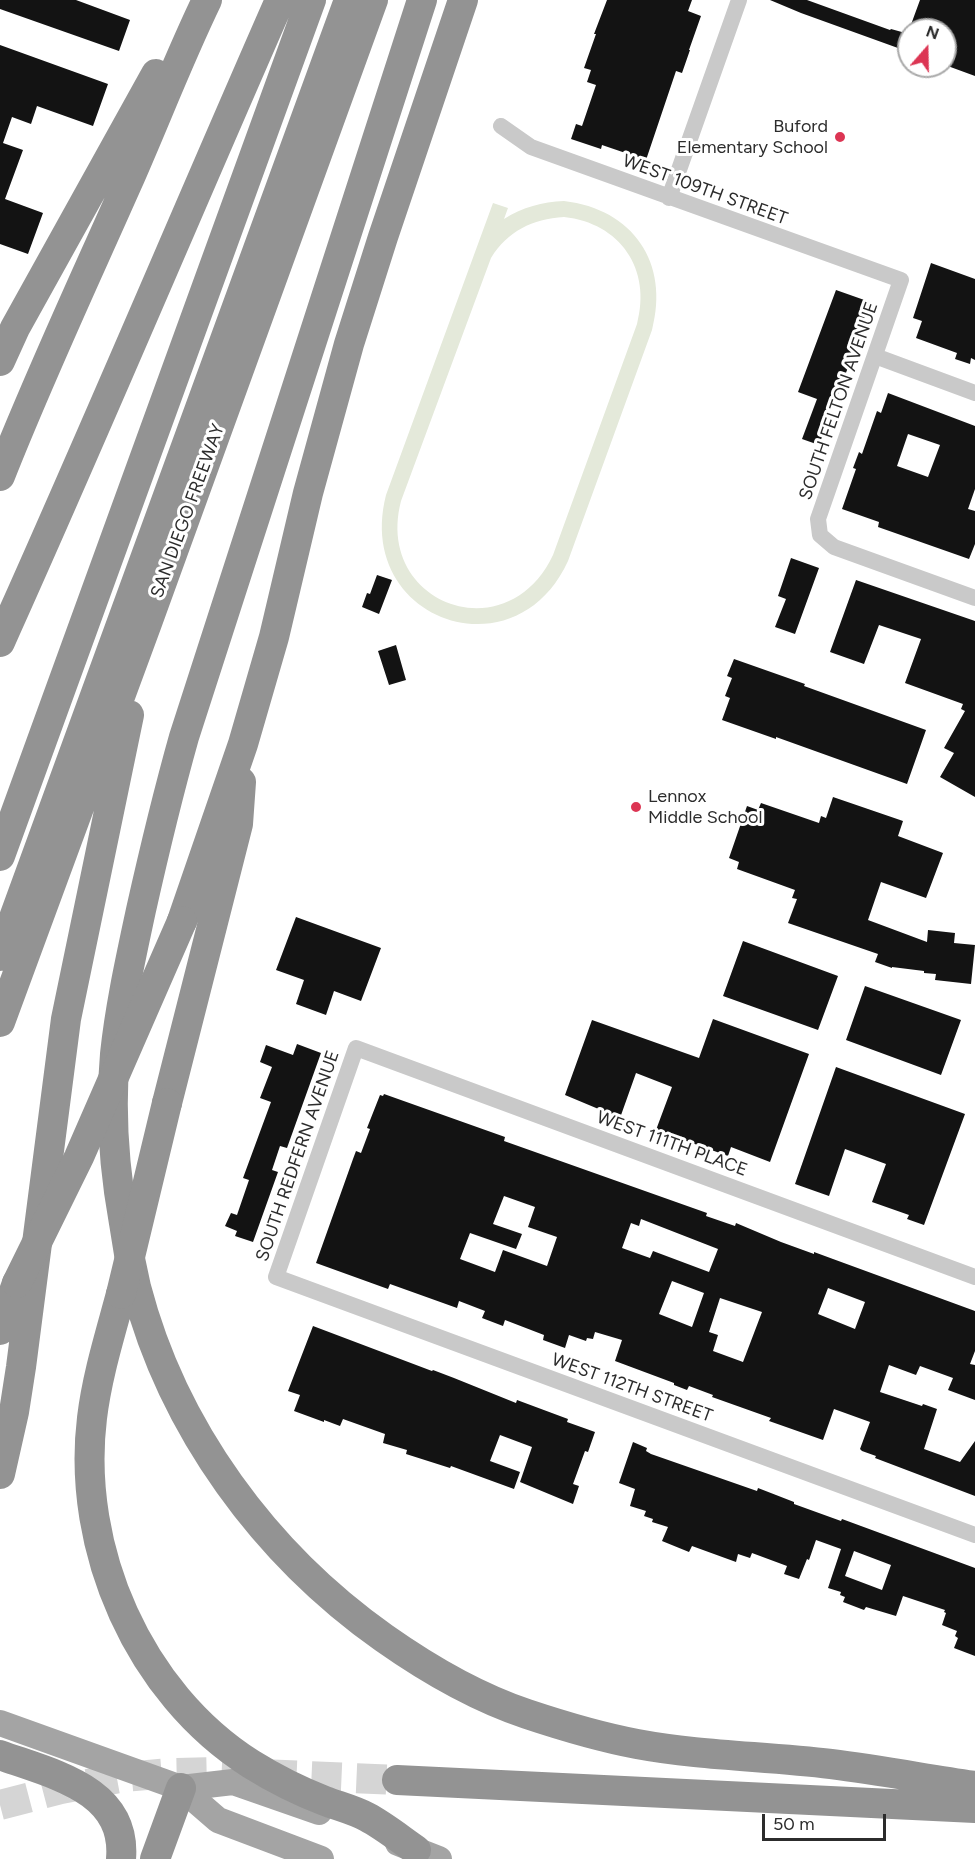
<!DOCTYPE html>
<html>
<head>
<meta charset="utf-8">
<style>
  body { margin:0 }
  #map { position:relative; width:975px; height:1859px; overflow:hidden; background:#fff; font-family:Figtree,sans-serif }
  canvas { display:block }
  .north { position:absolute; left:897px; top:18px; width:60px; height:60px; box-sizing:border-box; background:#fff; border:2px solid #ababab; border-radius:50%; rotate:20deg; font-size:16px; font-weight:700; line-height:24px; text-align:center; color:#2c2c2c }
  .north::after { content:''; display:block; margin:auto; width:21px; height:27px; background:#dc3553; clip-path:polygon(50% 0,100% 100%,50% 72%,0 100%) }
  .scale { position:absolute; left:762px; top:1814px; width:124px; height:27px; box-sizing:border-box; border:3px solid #2c2c2c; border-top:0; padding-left:8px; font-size:18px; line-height:21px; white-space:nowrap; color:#2c2c2c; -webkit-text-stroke:4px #fff; paint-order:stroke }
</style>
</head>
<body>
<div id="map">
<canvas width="975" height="1859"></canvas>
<div class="north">N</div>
<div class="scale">50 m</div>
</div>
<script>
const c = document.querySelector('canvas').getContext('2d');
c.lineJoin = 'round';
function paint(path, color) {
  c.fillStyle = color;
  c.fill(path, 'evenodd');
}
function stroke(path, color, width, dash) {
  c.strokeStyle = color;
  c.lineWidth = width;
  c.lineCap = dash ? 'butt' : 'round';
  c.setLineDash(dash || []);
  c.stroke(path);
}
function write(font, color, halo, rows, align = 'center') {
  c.font = font + ' Figtree,sans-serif';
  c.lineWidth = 6;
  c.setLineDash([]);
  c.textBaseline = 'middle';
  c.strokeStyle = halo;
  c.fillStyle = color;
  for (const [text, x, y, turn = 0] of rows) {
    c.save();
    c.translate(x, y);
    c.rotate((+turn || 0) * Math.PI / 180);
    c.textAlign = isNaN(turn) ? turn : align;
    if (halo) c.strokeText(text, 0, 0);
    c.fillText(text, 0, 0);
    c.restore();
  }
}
const green = new Path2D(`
  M 564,201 C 633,209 670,263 652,330 L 568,561 C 515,677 354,620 386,495 L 493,203 L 508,208 L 504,219 C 523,207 542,202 564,201 ZM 564,217 C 620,223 652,269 637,324 L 553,555 C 507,653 374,604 401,501 L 491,258 C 508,231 532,219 564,217 Z`);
const building = new Path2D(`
  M 0,0 L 76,0 L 130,20 L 119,51 L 0,9 Z
  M 607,0 L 692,0 L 688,11 L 701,16 L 689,50 L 690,50 L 682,73 L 676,71 L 646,160 L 602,145 L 601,149 L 571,139 L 576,124 L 582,126 L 596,85 L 587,82 L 591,70 L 584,68 L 596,34 L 594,34 Z
  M 770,0 L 807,0 L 890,30 L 891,29 L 909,34 L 909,52 L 801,13 Z
  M 920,0 L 975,0 L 975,76 L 945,65 L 945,30 L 909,30 Z
  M 0,45 L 108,84 L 93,126 L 37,106 L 31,124 L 12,117 L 3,143 L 23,150 L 5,199 L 43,213 L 28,254 L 0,244 Z
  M 931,263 L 975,279 L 975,360 L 971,358 L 970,364 L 955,359 L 957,353 L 916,338 L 922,321 L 913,318 Z
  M 836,290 L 870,302 L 855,345 L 856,346 L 819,445 L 802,439 L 817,399 L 798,392 Z
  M 888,393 L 975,426 L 975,489 L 968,509 L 975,511 L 975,544 L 969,559 L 878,527 L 879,522 L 842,509 L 856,469 L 853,468 L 859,452 L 862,454 L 877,411 L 881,413 ZM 908,434 L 940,445 L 928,477 L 897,466 Z
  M 791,558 L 819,568 L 795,634 L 775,627 L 786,599 L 778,596 Z
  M 377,575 L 392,580 L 379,614 L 362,607 L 367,593 L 370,594 Z
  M 856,580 L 975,621 L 975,797 L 940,777 L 954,753 L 944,748 L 965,711 L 961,709 L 963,704 L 905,683 L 921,639 L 879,625 L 864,664 L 830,652 Z
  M 396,645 L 406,680 L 389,685 L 378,651 Z
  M 734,659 L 805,684 L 804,686 L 926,730 L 907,784 L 776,737 L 776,739 L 722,720 L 730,698 L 725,696 L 732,678 L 727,676 Z
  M 833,797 L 903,821 L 898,836 L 943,853 L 926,898 L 881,882 L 868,920 L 927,942 L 928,930 L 955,933 L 954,943 L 975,945 L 971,984 L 935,980 L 936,974 L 924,973 L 924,971 L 892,967 L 892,968 L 875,962 L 878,954 L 788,923 L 797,899 L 792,898 L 795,890 L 737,869 L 739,862 L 729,858 L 747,806 L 758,810 L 761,803 L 819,823 L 821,816 L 826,818 Z
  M 296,917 L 381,948 L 361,1001 L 334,991 L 326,1015 L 296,1004 L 304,980 L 276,970 Z
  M 743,941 L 838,976 L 818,1030 L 723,996 Z
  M 865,986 L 961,1020 L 941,1075 L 846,1040 Z
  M 713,1019 L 809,1054 L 770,1162 L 731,1147 L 728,1156 L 656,1130 L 672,1087 L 636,1073 L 620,1118 L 565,1095 L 592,1020 L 699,1058 Z
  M 297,1044 L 321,1053 L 287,1148 L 280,1146 L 272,1170 L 278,1172 L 253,1242 L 235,1236 L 237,1231 L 225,1226 L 231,1213 L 237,1215 L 249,1180 L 243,1178 L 271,1102 L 260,1098 L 272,1067 L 260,1062 L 266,1045 L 293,1055 Z
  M 836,1067 L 965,1114 L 924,1225 L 907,1219 L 909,1215 L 872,1202 L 886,1164 L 845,1149 L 829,1196 L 795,1184 Z
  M 384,1094 L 505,1137 L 504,1141 L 707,1213 L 706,1216 L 735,1226 L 736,1223 L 781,1242 L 814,1254 L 814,1252 L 833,1259 L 975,1311 L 975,1351 L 970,1364 L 975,1365 L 975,1400 L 948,1390 L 953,1378 L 920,1366 L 916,1375 L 889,1365 L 880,1392 L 922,1406 L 923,1404 L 937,1409 L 924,1449 L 960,1462 L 975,1441 L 975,1496 L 875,1458 L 876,1456 L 862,1451 L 860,1449 L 870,1422 L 834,1409 L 823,1440 L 769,1421 L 771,1418 L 712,1397 L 713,1395 L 689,1386 L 687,1390 L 674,1385 L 674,1383 L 615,1361 L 622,1340 L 595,1332 L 593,1339 L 587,1338 L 586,1341 L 569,1335 L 565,1348 L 543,1340 L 544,1335 L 505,1320 L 503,1326 L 482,1318 L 485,1311 L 459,1301 L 457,1308 L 390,1284 L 388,1289 L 316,1263 L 353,1159 L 356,1151 L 361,1153 L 370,1129 L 367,1128 L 380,1095 L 383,1096 ZM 504,1196 L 535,1207 L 528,1227 L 557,1237 L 547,1266 L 503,1250 L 495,1272 L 460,1259 L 470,1233 L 516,1249 L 522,1234 L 493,1224 ZM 641,1219 L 718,1249 L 709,1272 L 653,1251 L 650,1258 L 622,1248 L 631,1223 L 639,1226 ZM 672,1281 L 704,1293 L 692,1327 L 659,1314 ZM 828,1288 L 865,1302 L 855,1329 L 818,1314 ZM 720,1298 L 762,1312 L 743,1362 L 713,1351 L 718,1335 L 709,1332 Z
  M 313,1326 L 432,1371 L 433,1370 L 454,1378 L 516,1403 L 517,1400 L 568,1419 L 567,1422 L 595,1432 L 588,1452 L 585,1451 L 573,1484 L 579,1486 L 573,1504 L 520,1482 L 532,1447 L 500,1435 L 490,1461 L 520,1472 L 514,1489 L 451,1466 L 450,1468 L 406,1454 L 407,1450 L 383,1443 L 385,1434 L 343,1419 L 340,1426 L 324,1420 L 324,1422 L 294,1411 L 300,1395 L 288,1391 Z
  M 633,1442 L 647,1448 L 646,1451 L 651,1454 L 757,1491 L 758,1488 L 794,1502 L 794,1504 L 841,1521 L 842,1519 L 975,1568 L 975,1656 L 954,1648 L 958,1638 L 955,1636 L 957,1631 L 942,1625 L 946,1613 L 944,1612 L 945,1610 L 903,1596 L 896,1616 L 866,1607 L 864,1610 L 843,1602 L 845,1597 L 840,1595 L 841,1592 L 828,1588 L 841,1549 L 816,1540 L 809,1560 L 807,1559 L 799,1579 L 784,1574 L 787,1566 L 752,1553 L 750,1558 L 738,1554 L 736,1562 L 692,1546 L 689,1552 L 662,1541 L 668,1527 L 652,1522 L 653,1519 L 644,1516 L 646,1511 L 630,1506 L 635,1489 L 619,1483 ZM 854,1551 L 891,1565 L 882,1590 L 845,1576 Z`);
const highwayTunnel = new Path2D(`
  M 0,1805 L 61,1789 L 125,1777 L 171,1773 L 218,1772 L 397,1780`);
const street = new Path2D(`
  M 501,126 L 531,147 L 901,280 L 818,519 L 820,535 L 834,547 L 975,598
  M 669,198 L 739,0
  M 875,356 L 975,393
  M 975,1277 L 356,1048 L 276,1277 L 975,1535`);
const primary = new Path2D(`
  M 0,1723 L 181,1788 L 218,1820 L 321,1859
  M 181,1788 L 233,1782 L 319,1812
  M 398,1843 L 439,1859`);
const highway = new Path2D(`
  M 422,0 L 184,737 C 168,794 154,852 141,910 C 131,957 120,1006 115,1054 C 110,1110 114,1168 124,1223 C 127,1245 131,1266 136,1287 C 173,1429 265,1554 384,1638 C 428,1669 476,1697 527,1714 C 563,1726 600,1737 637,1744 C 701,1756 766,1756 831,1764 C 879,1770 927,1779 975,1786
  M 0,361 L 15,328 L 156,74
  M 0,476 C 39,377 84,281 127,184 C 154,123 178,60 207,0
  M 0,642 C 96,429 186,214 280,0
  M 0,856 L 311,0
  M 182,921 L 243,744 L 274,637 L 308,493 L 349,344 L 383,237 L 463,0
  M 0,956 L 349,0
  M 0,1022 L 147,623 L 373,0
  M 167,1103 L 238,824 L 241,782
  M 121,1294 C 110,1335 97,1376 92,1418 C 76,1549 139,1693 251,1764 C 275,1779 299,1791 325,1801 C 338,1806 354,1810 367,1817 C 384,1826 400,1839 416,1850
  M 0,1330 L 17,1283
  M 0,1474 L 14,1412 L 21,1367 L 66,1019 L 129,715
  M 0,1755 C 52,1774 127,1789 121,1859
  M 397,1780 L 975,1808
  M 155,1859 L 181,1788`);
const highwayBridge = new Path2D(`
  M 17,1283 L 79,1157 L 182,921
  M 121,1294 L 167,1103`);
const markers = [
  [840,137,6,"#dc3553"],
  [636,807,6,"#dc3553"]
];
const poiNames = [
  ["Buford",828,127],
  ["Elementary School",828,148],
  ["Lennox",648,797,"left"],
  ["Middle School",648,818,"left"]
];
const streetNames = [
  ["WEST 109TH STREET",705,190,20],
  ["SOUTH FELTON AVENUE",839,401,-71],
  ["SAN DIEGO FREEWAY",188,511,-70],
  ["WEST 111TH PLACE",672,1144,20],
  ["SOUTH REDFERN AVENUE",298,1156,-71],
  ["WEST 112TH STREET",632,1388,20]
];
paint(green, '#e4e9da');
paint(building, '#131313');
stroke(highwayTunnel, '#d5d5d5', 30, [30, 15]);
stroke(street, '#c9c9c9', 16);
stroke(primary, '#a4a4a4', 26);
stroke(highway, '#939393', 30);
stroke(highwayBridge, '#939393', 30);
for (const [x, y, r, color] of markers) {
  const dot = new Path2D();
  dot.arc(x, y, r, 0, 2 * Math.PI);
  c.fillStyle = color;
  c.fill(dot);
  stroke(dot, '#fff', 2);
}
write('18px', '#2c2c2c', '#fff', poiNames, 'right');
write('18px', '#2c2c2c', '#fff', streetNames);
</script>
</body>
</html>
